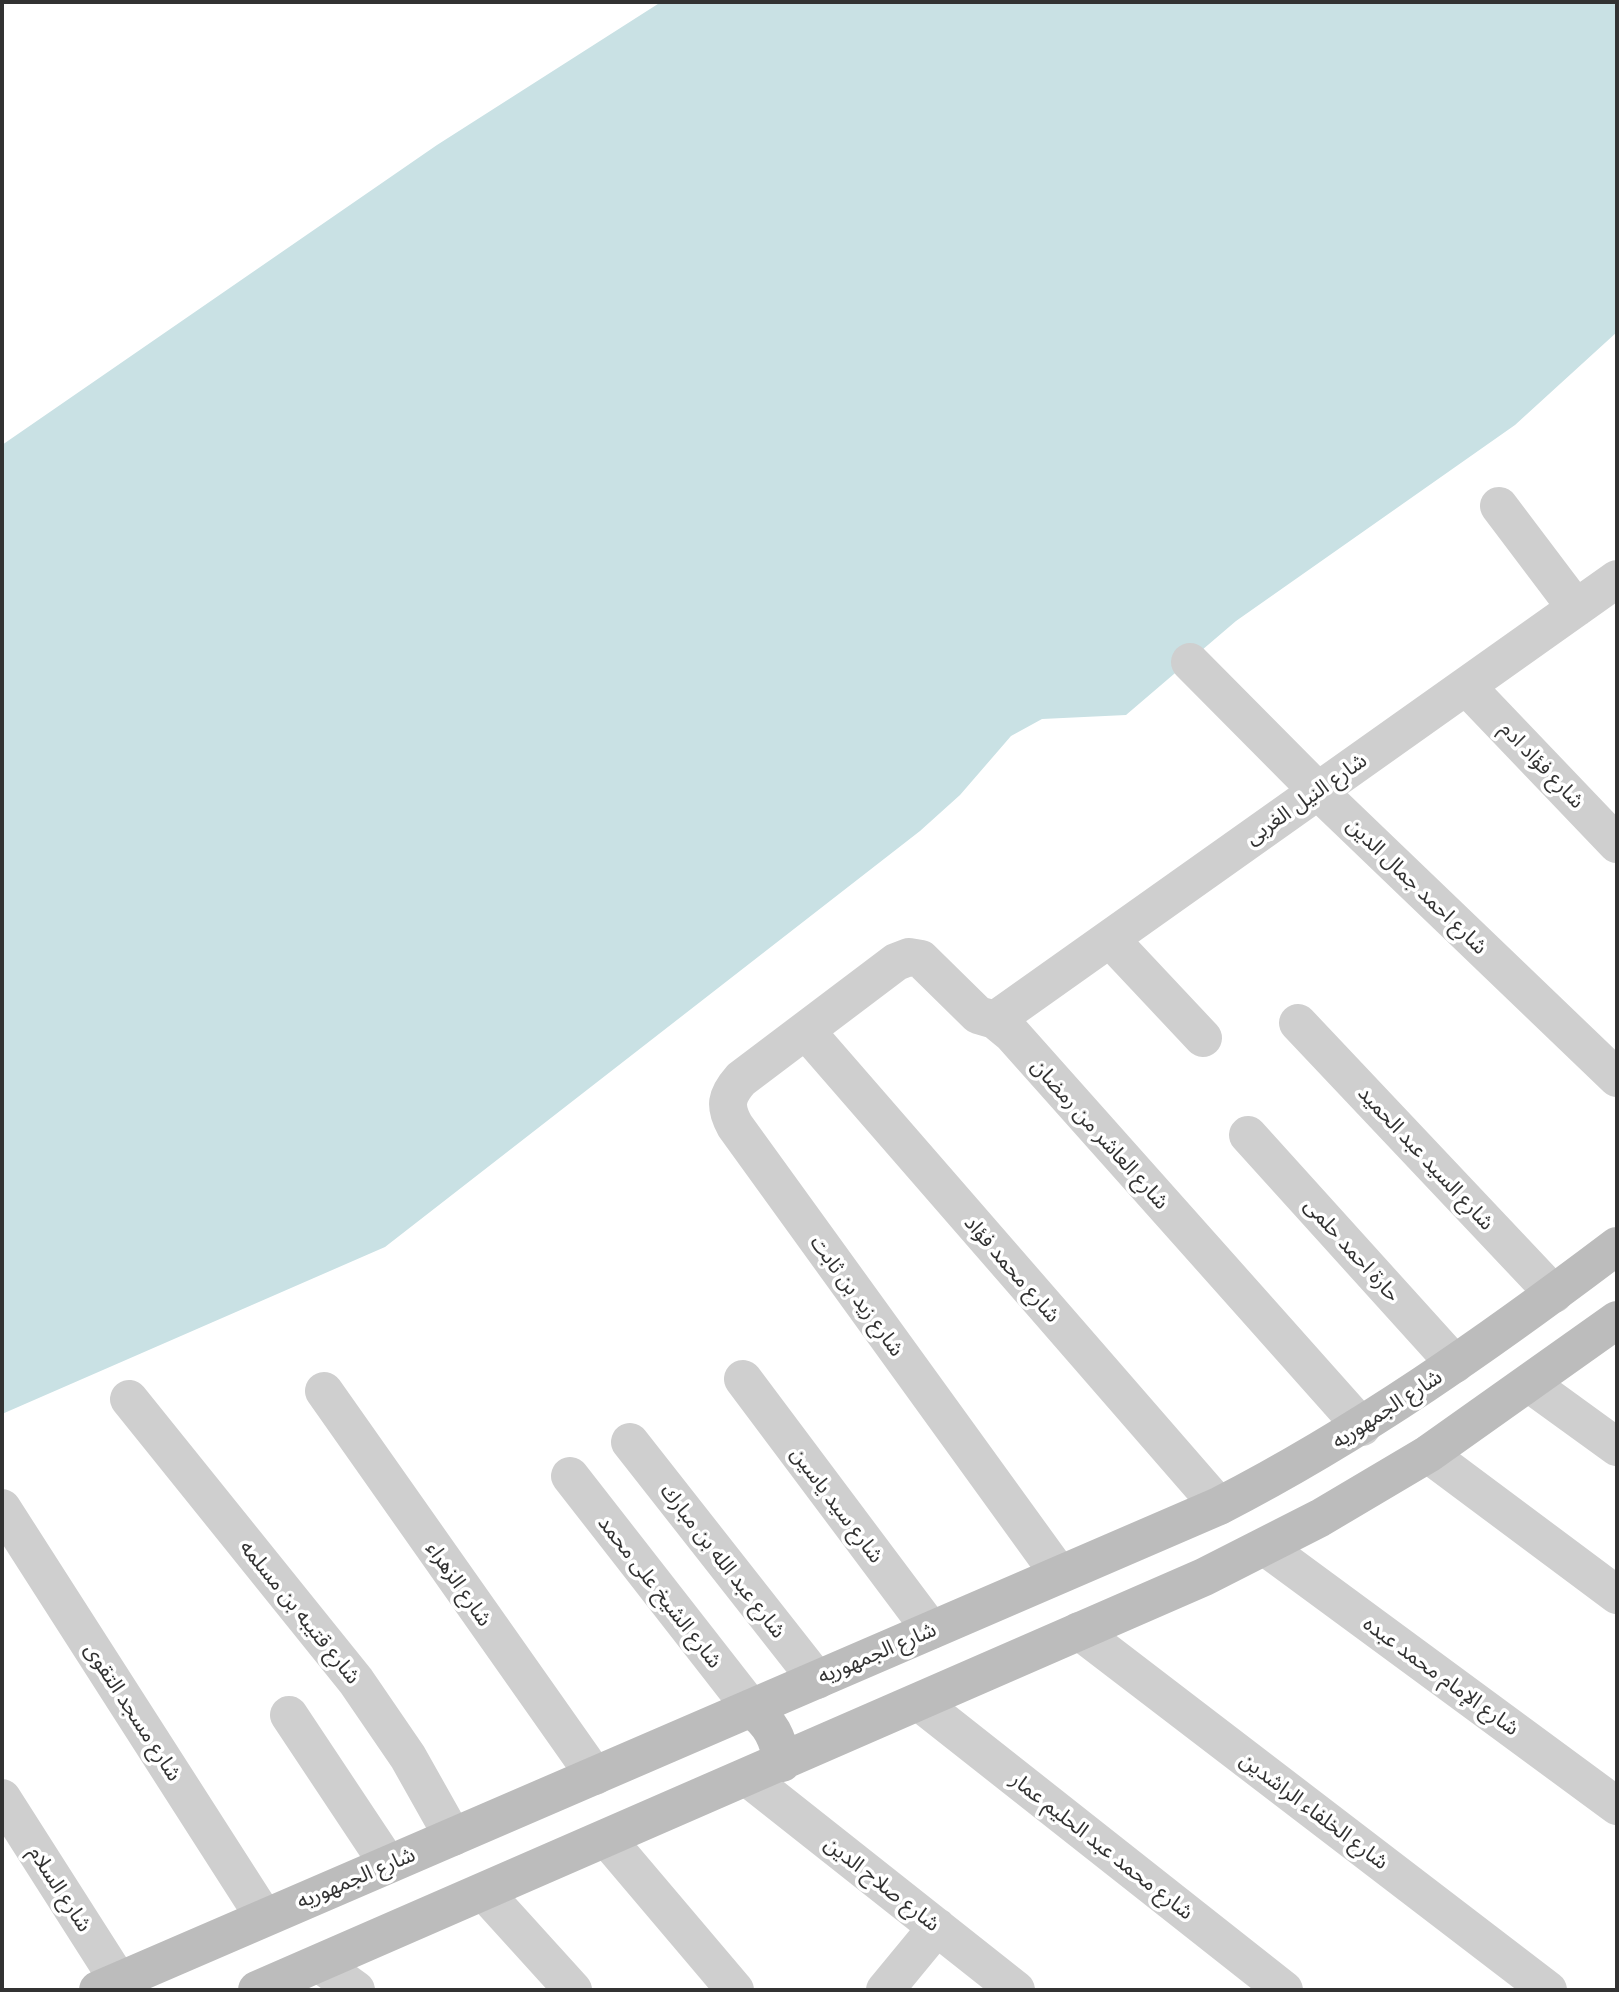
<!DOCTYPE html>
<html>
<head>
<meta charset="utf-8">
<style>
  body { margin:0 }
  #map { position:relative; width:1619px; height:1992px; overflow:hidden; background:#fff; font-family:"Golos Text",sans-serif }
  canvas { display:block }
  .frame { position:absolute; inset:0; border:4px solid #323232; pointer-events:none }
</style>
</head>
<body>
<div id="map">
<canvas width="1619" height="1992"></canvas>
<div class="frame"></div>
</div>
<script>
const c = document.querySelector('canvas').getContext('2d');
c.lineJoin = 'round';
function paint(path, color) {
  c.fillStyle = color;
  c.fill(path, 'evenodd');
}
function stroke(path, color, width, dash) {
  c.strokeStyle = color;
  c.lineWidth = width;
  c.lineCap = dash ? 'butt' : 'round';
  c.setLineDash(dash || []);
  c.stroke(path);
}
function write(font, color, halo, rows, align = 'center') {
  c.font = font + ' "Golos Text","Noto Sans Arabic",sans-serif';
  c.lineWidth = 7;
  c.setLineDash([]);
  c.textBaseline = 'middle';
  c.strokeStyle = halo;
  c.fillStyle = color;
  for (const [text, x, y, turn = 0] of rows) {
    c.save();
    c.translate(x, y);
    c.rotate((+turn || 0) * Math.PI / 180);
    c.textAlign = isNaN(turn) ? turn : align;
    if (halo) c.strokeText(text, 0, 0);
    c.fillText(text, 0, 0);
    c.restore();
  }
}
const water = new Path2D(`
  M 661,2 L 1617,2 L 1617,332 L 1515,425 L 1236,621 L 1126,715 L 1042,719 L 1011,736 L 960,795 L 920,831 L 385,1247 L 2,1414 L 2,445 L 437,145 Z`);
const street = new Path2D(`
  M 1499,506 L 1576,608
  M 1190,662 L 1318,791 L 1617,1078
  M 1466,686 L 1617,844
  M 1110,939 L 1203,1038
  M 995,1020 L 1617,579
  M 1298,1023 L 1554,1294
  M 806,1031 L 1219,1506
  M 1248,1135 L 1455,1364
  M 743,1379 L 931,1630
  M 1530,1384 L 1617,1447
  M 324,1391 L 595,1776
  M 129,1399 L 356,1681 L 408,1757 L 453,1837
  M 630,1442 L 817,1680
  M 1428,1454 L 1617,1595
  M 570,1476 L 751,1708
  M 2,1508 L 264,1917
  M 1265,1547 L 1617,1806
  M 1059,1574 L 735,1126 C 724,1106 726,1096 741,1079 L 896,962 L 909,957 L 921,959 L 978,1015 L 995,1020 L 1012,1034 L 1362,1427
  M 1079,1631 L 1548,1990
  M 919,1702 L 1284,1990
  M 289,1715 L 388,1864
  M 748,1778 L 1016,1990
  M 2,1798 L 118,1980
  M 607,1839 L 735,1990
  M 485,1893 L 573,1990
  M 320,1964 L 356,1990
  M 885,1990 L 937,1927`);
const secondary = new Path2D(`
  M 751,1708 C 771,1724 778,1737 782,1763
  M 98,1990 L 1219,1506 C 1361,1433 1490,1342 1617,1246
  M 257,1990 L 1204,1577 L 1320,1518 L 1428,1454 L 1617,1320`);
const streetNames = [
  ["شارع فؤاد ادم",1542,765,46],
  ["شارع النيل الغربى",1306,799,-35],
  ["شارع احمد جمال الدين",1417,886,44],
  ["شارع العاشر من رمضان",1100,1134,48],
  ["شارع السيد عبد الحميد",1426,1158,47],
  ["حارة احمد حلمى",1352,1250,48],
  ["شارع محمد فؤاد",1012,1269,49],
  ["شارع زيد بن ثابت",857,1296,54],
  ["شارع الجمهوريه",1387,1409,-33],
  ["شارع سيد ياسين",837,1505,53],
  ["شارع عبد الله بن مبارك",723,1561,52],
  ["شارع الزهراء",459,1584,55],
  ["شارع الشيخ على محمد",660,1592,52],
  ["شارع قتيبه بن مسلمه",300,1612,51],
  ["شارع الجمهوريه",877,1653,-23],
  ["شارع الإمام محمد عبده",1441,1676,36],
  ["شارع مسجد التقوى",133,1712,57],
  ["شارع الخلفاء الراشدين",1314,1811,37],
  ["شارع محمد عبد الحليم عمار",1102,1846,38],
  ["شارع الجمهوريه",356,1878,-23],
  ["شارع صلاح الدين",882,1884,38],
  ["شارع السلام",60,1889,57]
];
paint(water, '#c9e1e4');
stroke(street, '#cfcfcf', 38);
stroke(secondary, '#bcbcbc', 38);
write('21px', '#323232', '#fff', streetNames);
</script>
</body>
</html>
